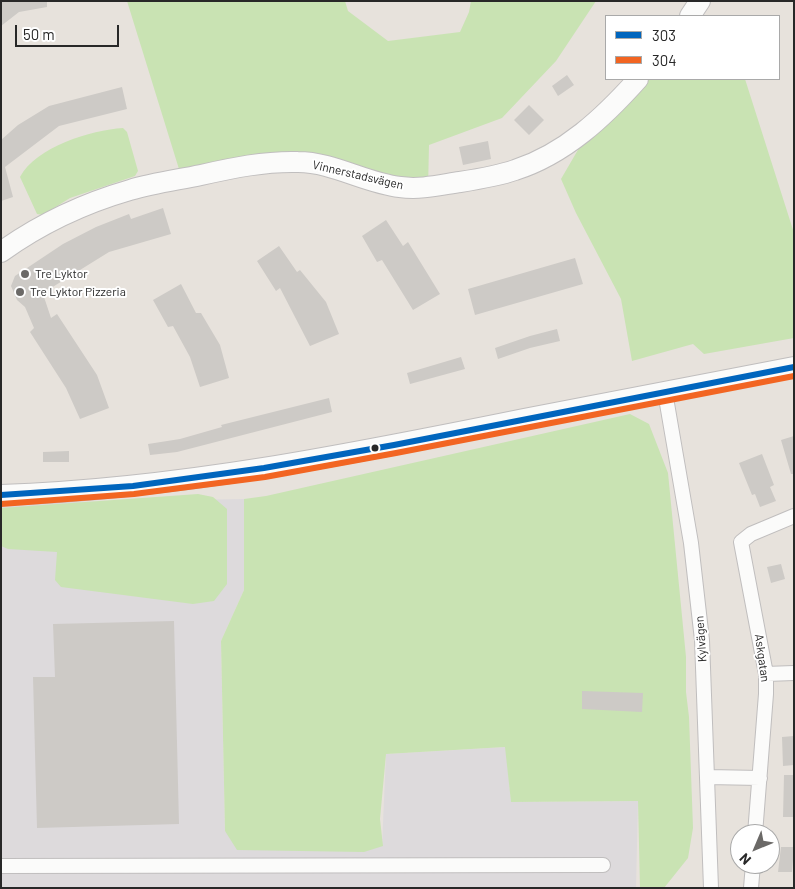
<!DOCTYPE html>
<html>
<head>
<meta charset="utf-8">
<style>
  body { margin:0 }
  #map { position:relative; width:795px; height:889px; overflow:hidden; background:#e7e2dc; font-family:Barlow,sans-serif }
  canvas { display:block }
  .frame { position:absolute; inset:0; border:2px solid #282828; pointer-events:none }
  .legend { position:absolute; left:605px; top:15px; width:175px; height:65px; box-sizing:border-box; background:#fff; border:1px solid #a9a9a9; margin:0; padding:6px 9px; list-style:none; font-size:15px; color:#282828 }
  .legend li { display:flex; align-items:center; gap:10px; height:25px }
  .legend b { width:25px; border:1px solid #a9a9a9 }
  .north { position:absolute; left:730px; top:824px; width:50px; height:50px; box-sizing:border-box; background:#fff; border:1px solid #a9a9a9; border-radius:50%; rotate:225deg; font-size:14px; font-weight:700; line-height:20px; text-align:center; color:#282828 }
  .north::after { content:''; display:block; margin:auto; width:18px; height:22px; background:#6b6967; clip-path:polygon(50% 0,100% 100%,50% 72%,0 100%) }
  .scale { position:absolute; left:15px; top:25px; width:104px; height:22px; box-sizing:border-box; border:2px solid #282828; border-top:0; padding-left:6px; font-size:15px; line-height:18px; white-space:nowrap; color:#282828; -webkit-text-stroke:4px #fff; paint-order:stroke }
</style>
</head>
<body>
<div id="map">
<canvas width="795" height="889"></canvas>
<div class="frame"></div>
<ul class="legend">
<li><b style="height:6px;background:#0065bd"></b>303</li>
<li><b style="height:6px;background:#f26522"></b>304</li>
</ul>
<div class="north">N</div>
<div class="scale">50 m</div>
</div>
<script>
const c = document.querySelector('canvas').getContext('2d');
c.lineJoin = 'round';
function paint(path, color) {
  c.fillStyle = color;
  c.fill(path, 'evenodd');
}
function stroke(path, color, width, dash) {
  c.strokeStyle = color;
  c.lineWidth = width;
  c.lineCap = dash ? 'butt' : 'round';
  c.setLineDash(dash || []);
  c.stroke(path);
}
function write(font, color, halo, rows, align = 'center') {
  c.font = font + ' Barlow,sans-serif';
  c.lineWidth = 4;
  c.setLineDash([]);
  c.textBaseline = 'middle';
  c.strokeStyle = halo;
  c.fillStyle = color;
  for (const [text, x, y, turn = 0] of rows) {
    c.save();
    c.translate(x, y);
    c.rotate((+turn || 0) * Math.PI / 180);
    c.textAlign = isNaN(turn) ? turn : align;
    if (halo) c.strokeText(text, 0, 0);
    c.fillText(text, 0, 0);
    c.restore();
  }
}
const industrial = new Path2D(`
  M 244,499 L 244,590 L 221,641 L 225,831 L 382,846 L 386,754 L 506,747 L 511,802 L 638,801 L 636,888 L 1,888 L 1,507 L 73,502 Z`);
const green = new Path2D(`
  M 127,1 L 345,1 L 348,11 L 388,41 L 460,32 L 469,12 L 471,1 L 596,1 L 556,61 L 502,118 L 429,145 L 428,189 L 377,189 L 302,171 L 235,172 L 183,182 Z
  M 640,79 L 745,79 L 794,233 L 794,338 L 704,354 L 693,344 L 632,361 L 621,299 L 576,213 L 561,179 L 593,124 Z
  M 123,128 L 127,132 L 138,171 L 135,176 L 70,198 L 43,215 L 37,214 L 20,177 C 36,147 91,130 123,128 Z
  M 630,414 L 649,424 L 668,473 L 686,657 L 686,692 L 689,717 L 693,828 L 688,858 L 664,888 L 640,888 L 638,801 L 511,802 L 505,747 L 386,754 L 380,819 L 383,846 L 364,852 L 237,850 L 225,831 L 221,641 L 244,590 L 244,499 L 266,496 Z
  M 198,494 L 213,497 L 227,509 L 227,584 L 214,601 L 193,604 L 61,587 L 55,580 L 57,552 L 8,549 L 1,546 L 1,508 Z`);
const building = new Path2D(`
  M 1,1 L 47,1 L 47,7 L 19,12 L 1,26 Z
  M 567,75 L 574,85 L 558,96 L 552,86 Z
  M 122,87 L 127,109 L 59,126 L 5,167 L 13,197 L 1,201 L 1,140 L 18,125 L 49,106 Z
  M 529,105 L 544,120 L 529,135 L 514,120 Z
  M 488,141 L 491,159 L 463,165 L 459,147 Z
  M 163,208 L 171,234 L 109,252 L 51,288 L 42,291 L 51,318 L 57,314 L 97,375 L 109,408 L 80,419 L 66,388 L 30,332 L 34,328 L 25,307 L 17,300 L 11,286 L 15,276 L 63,244 L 96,227 L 129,214 L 131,219 Z
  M 386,220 L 403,246 L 408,242 L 440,294 L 413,310 L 382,260 L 377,262 L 362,236 Z
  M 279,246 L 297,272 L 300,270 L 326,302 L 339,334 L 310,346 L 280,288 L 276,291 L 257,261 Z
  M 575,258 L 583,284 L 475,315 L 468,289 Z
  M 181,284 L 196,313 L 201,313 L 220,345 L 229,378 L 200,387 L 190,357 L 173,326 L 168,327 L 153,300 Z
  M 557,329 L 560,341 L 530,348 L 498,359 L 495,348 L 530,336 Z
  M 461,357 L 465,369 L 410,384 L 407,373 Z
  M 329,398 L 332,412 L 177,452 L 150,455 L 148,444 L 180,439 L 222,427 L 221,425 Z
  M 794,436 L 794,474 L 791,474 L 781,440 Z
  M 69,451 L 69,462 L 43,462 L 43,452 Z
  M 762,454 L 774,485 L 770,487 L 776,501 L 760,507 L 755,494 L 752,495 L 739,463 Z
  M 781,564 L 785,579 L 771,583 L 767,567 Z
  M 174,621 L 179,824 L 37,828 L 33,677 L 55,677 L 53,624 Z
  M 582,691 L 643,693 L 642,712 L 582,709 Z
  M 794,736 L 794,765 L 783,766 L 782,737 Z
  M 784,775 L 794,775 L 794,817 L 783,817 Z
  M 781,847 L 794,847 L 792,872 L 778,872 Z`);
const street = new Path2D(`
  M 665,392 L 691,543 L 702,640 L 711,888
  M 766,674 L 794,673
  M 708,777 L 760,778
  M 755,834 L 766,694 L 766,674 L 741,542 L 751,534 L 794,516
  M 1,866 L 603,865
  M 751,888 L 753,864`);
const secondary = new Path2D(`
  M 690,16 L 700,1
  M 1,252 C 40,224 85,203 130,190 C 153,183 177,180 201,175 C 232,168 265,161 298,162 C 333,162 365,183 400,187 C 420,190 440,185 460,182 C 479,179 498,176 515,170 C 565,154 604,117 638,79
  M 1,495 C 178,489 351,454 524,419 C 614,401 704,384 794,367`);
const bus1 = new Path2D(`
  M 1,495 L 133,486 L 264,468 L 394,445 L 794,367`);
const bus2 = new Path2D(`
  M 1,504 L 134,494 L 265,477 L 396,453 L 794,376`);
const markers = [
  [25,274,5,"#6b6967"],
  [20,292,5,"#6b6967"],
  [375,448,4.5,"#282828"]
];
const streetNames = [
  ["Vinnerstadsvägen",358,175,13],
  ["Kylvägen",701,639,-94],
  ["Askgatan",762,658,82]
];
const poiNames = [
  ["Tre Lyktor",35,274],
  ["Tre Lyktor Pizzeria",30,292]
];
paint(industrial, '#dddadc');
paint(green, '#c9e3b3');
paint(building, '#cdcac6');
stroke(street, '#c0bebe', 16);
stroke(secondary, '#c0bebe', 22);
stroke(street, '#fbfbfa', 14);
stroke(secondary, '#fbfbfa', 20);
stroke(bus1, '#0065bd', 6);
stroke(bus2, '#f26522', 6);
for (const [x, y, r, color] of markers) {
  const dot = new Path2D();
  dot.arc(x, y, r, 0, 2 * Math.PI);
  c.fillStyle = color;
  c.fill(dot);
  stroke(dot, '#fff', 2);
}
write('12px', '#282828', '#fff', streetNames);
write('12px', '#282828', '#fff', poiNames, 'left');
</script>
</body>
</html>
